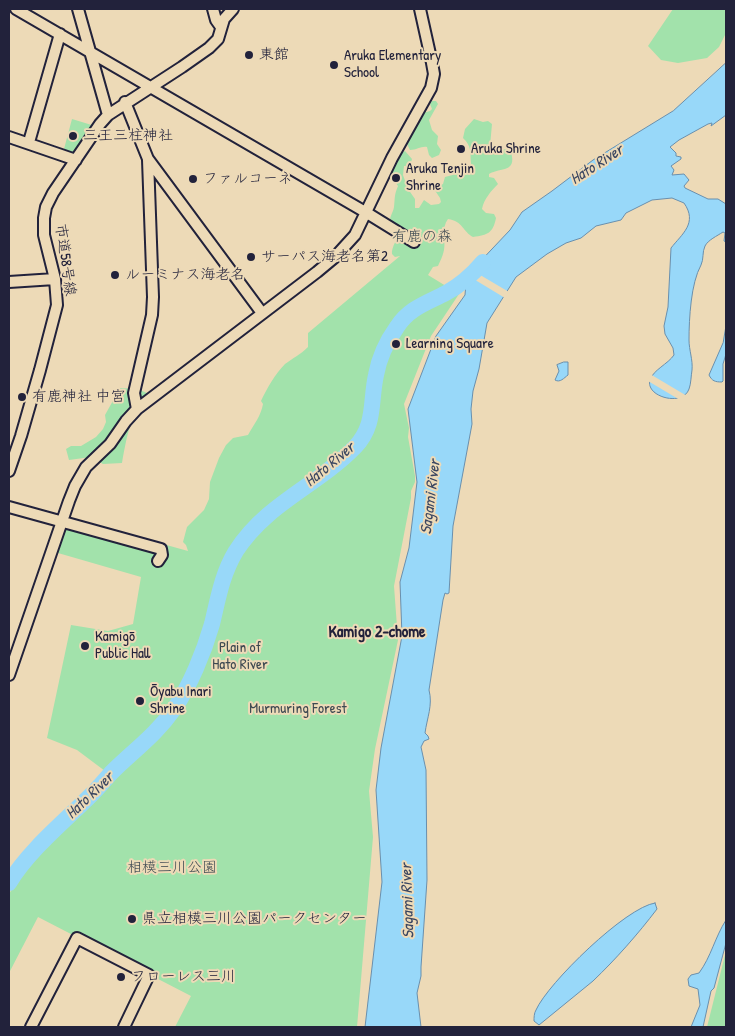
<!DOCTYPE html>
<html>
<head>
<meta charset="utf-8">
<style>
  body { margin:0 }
  #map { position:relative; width:735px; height:1036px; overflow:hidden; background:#eddab7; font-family:"Patrick Hand",sans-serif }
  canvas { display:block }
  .frame { position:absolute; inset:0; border:10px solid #22223b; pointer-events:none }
</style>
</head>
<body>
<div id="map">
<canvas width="735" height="1036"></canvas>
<div class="frame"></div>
</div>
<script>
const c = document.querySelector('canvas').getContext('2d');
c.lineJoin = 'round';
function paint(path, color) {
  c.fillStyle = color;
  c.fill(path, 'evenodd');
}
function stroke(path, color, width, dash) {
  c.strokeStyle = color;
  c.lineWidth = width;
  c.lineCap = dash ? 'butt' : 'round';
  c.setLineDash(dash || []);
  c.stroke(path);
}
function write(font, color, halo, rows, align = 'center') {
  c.font = font + ' "Patrick Hand","Klee One",sans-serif';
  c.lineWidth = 4;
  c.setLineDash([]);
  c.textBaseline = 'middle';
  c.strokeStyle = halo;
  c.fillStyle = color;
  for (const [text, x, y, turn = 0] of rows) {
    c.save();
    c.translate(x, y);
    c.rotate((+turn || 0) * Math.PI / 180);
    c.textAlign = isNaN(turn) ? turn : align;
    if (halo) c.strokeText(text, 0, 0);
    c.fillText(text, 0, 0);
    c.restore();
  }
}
const green = new Path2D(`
  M 673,9 L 726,9 L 726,33 L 719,47 L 707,58 L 678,63 L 661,60 L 648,46 Z
  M 432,101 L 436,101 L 438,104 L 429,120 L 432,130 L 438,136 L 437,144 L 441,150 L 439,155 L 432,158 L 429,155 L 427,147 C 421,146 417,150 410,150 L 407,144 L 410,135 L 423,113 L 430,111 L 432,109 L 430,104 Z
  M 72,119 L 95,126 L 78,154 L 69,153 L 64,149 Z
  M 474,119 L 483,122 L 488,121 L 492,124 L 490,146 L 499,150 L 507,149 L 511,152 C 517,173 501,167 489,174 L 489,177 L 494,178 L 498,184 C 491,191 484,199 482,209 L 486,213 L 494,214 L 496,218 C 493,233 488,235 473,237 C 463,232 463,221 448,219 C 441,228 446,240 444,250 C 443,256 440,261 438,266 L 433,267 L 428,275 L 459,294 L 431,336 L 404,404 L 409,428 L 408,437 L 415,476 L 415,482 L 411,491 L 411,498 L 394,586 L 398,640 L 375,749 L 369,791 L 373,837 L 357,1027 L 175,1027 L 191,996 L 38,917 L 9,973 L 9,894 L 19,878 L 60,830 L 113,777 L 77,750 L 47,738 L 71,625 L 108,631 L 133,624 L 141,577 L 58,553 L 69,518 L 188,551 L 186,545 L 183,542 L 187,527 L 204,510 L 209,499 L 210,482 L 219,458 L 226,445 L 233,438 L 248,435 C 254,424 261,416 263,404 L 261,401 C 267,388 275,374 285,364 C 293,358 300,355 308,347 L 308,333 L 400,256 L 395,257 L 392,254 C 391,248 398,237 401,230 L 390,223 C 389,217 393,213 394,207 C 395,199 394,195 398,186 L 389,174 L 399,154 L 405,151 L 412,159 L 410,166 L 404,166 L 403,175 L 408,189 L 415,199 L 415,208 L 419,208 L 424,200 L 431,205 L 439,204 L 441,202 L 440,198 L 434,189 L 443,184 L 445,177 L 464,172 L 465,168 L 471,164 C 470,153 472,146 463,138 L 465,129 Z
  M 120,388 L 138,389 L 149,394 C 131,408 126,441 122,463 L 103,464 L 91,457 L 69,460 L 66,449 L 71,446 L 81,446 L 96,437 L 103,429 L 106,422 L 105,415 Z
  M 726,951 L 726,1027 L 707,1027 Z`);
const water = new Path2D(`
  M 726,63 L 726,115 L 711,126 L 712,123 L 708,124 L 679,140 L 670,147 L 676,153 L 676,156 L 681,157 L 681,159 L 671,166 L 674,170 L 672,175 L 684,174 L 689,180 L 684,186 L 685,188 L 708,199 L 718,199 L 726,204 L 726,242 L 724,241 L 725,233 L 723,232 C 717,236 708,240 705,246 C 702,252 704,259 701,265 C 691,283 689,318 689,340 C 689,350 693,360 692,370 C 691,376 691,384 689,389 C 683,407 645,397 650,380 C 653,370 668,364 674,355 L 673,348 L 665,334 L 664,326 L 668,307 L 671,248 C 682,234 698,223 684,203 L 672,198 L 652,200 L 626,213 L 621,220 L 596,226 L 581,238 L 566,243 L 547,254 L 516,277 L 487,323 L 479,369 L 473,391 L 471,409 L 472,424 L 453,526 L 449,593 L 447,594 L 445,593 L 443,600 L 429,690 C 433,705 427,718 425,733 L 428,736 L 429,739 L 424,741 L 421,747 L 426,770 L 427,880 L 421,967 L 421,976 L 417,993 L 421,1027 L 365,1027 L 382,882 L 376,790 L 381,748 L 402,636 L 400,582 L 409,548 L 417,482 L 408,409 L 436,336 L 465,295 L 466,283 L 474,268 L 510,230 L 522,212 L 552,191 L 593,160 L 673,111 Z
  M 726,326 L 726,354 L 723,364 L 723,381 L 722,382 C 715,382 712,381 709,375 L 723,343 Z
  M 564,362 L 568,362 L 568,375 C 564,378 560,383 555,380 L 559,371 L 557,365 Z
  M 655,903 L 657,909 C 638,934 616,959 593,981 C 575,996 557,1010 539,1025 L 534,1021 C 534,1018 534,1013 536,1010 C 548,983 626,907 655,903 Z
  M 726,920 L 726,943 L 714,988 L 711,991 L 703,1027 L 691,1027 L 700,1005 L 698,989 L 689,986 L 688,979 L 691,975 L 699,973 C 711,957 715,937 726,920 Z`);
const pier = new Path2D(`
  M 470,269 L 509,292 L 505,298 L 467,275 Z
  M 650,374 L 687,396 L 680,400 L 648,381 Z`);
const river = new Path2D(`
  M 9,883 C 29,850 65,821 92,794 C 99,787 105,780 111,773 C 133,751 156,735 174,709 C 190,686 204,652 212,624 C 218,599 222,574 236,551 C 267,503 317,486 355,447 C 376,425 370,402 376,375 C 379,358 387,341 397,327 C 409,308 427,303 446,293 C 461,285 472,275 483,262`);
const minor = new Path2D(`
  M 16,9 L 367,213 L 414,242
  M 78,9 L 108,115
  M 213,9 L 216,20 L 221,27
  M 125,102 L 148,159 L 262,313
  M 9,137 L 76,160
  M 29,142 L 60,34
  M 9,282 L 55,279
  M 137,409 L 134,393 L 152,315 L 153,297 L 148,160
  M 9,471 L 21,436 L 40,370 L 57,305 L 55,279 L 44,235 L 44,218 L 46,207 L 53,193 L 100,124 L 108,115 L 182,67 L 209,48 L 218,39 L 224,19 L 233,9
  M 9,507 L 161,549 L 162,555 L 158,561
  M 9,675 L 69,501 L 75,486 L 86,467 L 110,444 L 126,421 L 137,409 L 317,272 L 335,257 L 355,235 L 392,158 L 431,88 L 434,74 L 432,63 L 420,9
  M 31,1027 L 77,938 L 149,975 L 124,1027`);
const markers = [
  [249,55,5,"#22223b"],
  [334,65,5,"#22223b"],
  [73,136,5,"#22223b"],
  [461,149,5,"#22223b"],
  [396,178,5,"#22223b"],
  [193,179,5,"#22223b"],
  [251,257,5,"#22223b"],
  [115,275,5,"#22223b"],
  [396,344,5,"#22223b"],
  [22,397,5,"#22223b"],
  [85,646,5,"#22223b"],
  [140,701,5,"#22223b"],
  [132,919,5,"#22223b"],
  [121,977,5,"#22223b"]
];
const poiNames = [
  ["東館",259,55],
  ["Aruka Elementary",344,56],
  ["School",344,73],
  ["三王三柱神社",83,136],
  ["Aruka Shrine",471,149],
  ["Aruka Tenjin",406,169],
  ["Shrine",406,186],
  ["ファルコーネ",203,179],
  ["サーパス海老名第2",261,257],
  ["ルーミナス海老名",125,275],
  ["Learning Square",406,344],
  ["有鹿神社 中宮",32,397],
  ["Kamigō",95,637],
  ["Public Hall",95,654],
  ["Ōyabu Inari",150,692],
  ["Shrine",150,709],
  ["県立相模三川公園パークセンター",142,919],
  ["フローレス三川",131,977]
];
const parkNames = [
  ["有鹿の森",422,237],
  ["Plain of",240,648],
  ["Hato River",240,665],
  ["Murmuring Forest",298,709],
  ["相模三川公園",172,868]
];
const streetNames = [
  ["市道58号線",65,260,82]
];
const waterNames = [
  ["Hato River",597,165,-33],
  ["Hato River",330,465,-40],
  ["Sagami River",431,497,-83],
  ["Hato River",90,796,-44],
  ["Sagami River",408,901,-92]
];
const neighbourhoodNames = [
  ["Kamigo 2-chome",377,633]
];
paint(green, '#a2e2ab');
paint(water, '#98d8f9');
stroke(water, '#698fad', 1);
paint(pier, '#eddab7');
stroke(river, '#98d8f9', 16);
stroke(minor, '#22223b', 14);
stroke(minor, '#eddab7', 10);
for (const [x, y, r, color] of markers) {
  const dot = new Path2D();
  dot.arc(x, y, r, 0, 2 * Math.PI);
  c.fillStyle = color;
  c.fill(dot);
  stroke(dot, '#eddab7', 2);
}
write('15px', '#22223b', '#eddab7', poiNames, 'left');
write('15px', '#3c4851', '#eddab7', parkNames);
write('15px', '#22223b', '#eddab7', streetNames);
write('italic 16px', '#3a4661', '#eddab7', waterNames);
write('bold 16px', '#22223b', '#eddab7', neighbourhoodNames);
</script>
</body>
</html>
